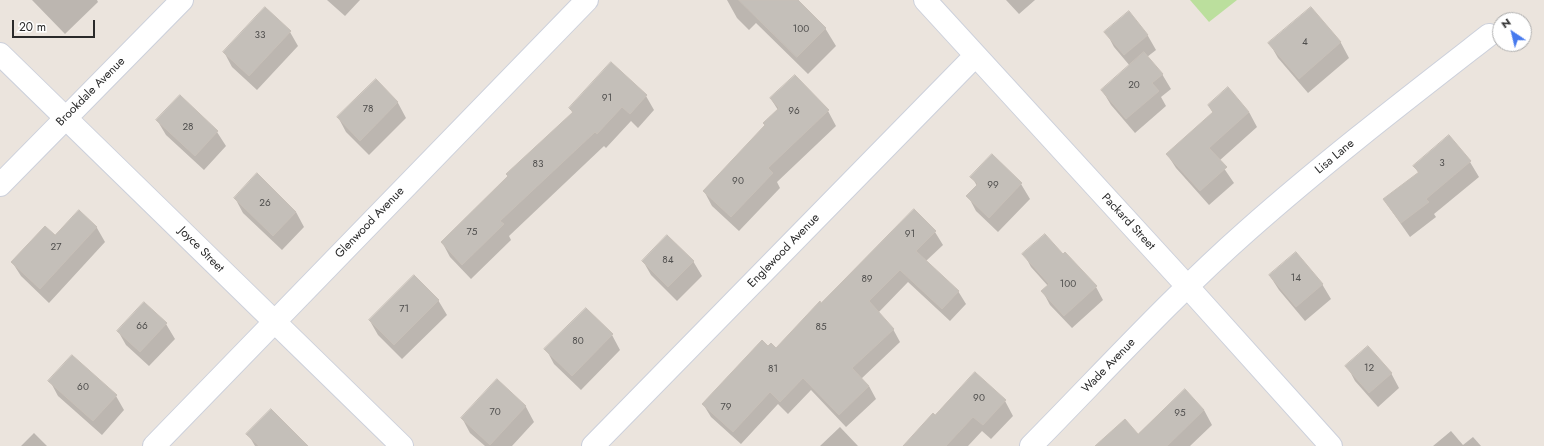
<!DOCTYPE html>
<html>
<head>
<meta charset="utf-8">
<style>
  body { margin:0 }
  #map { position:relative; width:1544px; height:446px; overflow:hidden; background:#ebe4dd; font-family:Jost,sans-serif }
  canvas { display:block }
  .north { position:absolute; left:1492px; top:12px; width:40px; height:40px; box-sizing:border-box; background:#fff; border:1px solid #aaa; border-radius:50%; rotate:325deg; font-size:11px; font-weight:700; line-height:16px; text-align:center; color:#2a2a2a }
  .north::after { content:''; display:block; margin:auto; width:14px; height:18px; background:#477aee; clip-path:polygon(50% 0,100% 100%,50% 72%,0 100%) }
  .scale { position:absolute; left:12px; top:20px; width:83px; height:18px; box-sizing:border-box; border:2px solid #2a2a2a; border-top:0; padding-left:5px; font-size:12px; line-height:14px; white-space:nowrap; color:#2a2a2a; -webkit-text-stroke:3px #fff; paint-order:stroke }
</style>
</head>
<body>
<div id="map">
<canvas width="1544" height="446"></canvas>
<div class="north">N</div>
<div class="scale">20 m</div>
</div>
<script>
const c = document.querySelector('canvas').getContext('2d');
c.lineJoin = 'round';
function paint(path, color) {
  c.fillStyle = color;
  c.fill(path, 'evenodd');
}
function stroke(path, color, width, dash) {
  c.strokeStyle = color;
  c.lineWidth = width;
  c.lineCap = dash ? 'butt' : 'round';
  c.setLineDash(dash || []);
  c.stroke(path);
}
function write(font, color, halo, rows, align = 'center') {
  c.font = font + ' Jost,sans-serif';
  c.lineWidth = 3;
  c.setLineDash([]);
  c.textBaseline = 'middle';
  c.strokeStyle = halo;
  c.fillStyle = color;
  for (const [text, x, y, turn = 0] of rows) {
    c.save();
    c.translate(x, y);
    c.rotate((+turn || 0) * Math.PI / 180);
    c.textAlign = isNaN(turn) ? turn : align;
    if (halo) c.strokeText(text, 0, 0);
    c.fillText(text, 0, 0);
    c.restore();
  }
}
const green = new Path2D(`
  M 1190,0 L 1237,0 L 1209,22 Z`);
const shadow = new Path2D(`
  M 32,0 L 97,0 L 98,2 L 65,34 Z
  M 327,0 L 360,0 L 345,16 Z
  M 727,0 L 796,0 L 825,28 L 836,46 L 808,74 L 756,23 L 749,30 L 737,18 Z
  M 1006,0 L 1035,0 L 1019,14 Z
  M 1311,9 L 1341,43 L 1349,58 L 1308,93 L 1278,58 L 1270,44 Z
  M 1128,13 L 1148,36 L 1156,50 L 1147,57 L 1162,74 L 1171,89 L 1161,97 L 1166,106 L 1135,133 L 1111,105 L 1102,90 L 1130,66 L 1114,47 L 1106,32 Z
  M 290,32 L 298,46 L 257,90 L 232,67 L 224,52 Z
  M 376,81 L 398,103 L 406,118 L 369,155 L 346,132 L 338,117 Z
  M 180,96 L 217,132 L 226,146 L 204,170 L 166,135 L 157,120 Z
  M 646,96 L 654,110 L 638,128 L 631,121 L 606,148 L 604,146 L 509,236 L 511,240 L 471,279 L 450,257 L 442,242 L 573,114 L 570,108 Z
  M 771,99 L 828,111 L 836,126 L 777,182 L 780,188 L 739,231 L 712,206 L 704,191 L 766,126 L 764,123 L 778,110 Z
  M 1209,106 L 1249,112 L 1257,127 L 1219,161 L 1234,183 L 1209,205 L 1176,168 L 1167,154 L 1213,113 Z
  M 1449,136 L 1470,162 L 1479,177 L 1434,214 L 1436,217 L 1410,237 L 1384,200 L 1419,174 L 1414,166 Z
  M 992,156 L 1021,184 L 1030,199 L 998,232 L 976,211 L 968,196 L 977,186 L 972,177 Z
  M 235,198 L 296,212 L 304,227 L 282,250 L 243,213 Z
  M 914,210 L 935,232 L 943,245 L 926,261 L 958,291 L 966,304 L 950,321 L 908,282 L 878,313 L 893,329 L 900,342 L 861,379 L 869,386 L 876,399 L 846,427 L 811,390 L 788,414 L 778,404 L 741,444 L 711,417 L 703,404 L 768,348 L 776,350 Z
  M 79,211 L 97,228 L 105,242 L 49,303 L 21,276 L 12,262 L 55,237 Z
  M 1024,254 L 1063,255 L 1096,287 L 1103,300 L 1072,328 L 1050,305 L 1043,292 L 1048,286 L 1031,267 Z
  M 643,261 L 693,261 L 702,276 L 677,301 L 651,275 Z
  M 1270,276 L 1322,284 L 1331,299 L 1305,321 L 1279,290 Z
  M 438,300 L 447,315 L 402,359 L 378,335 L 370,321 Z
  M 144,303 L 166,324 L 175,339 L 149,366 L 126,345 L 118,331 Z
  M 612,335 L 620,350 L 581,390 L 554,364 L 546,349 Z
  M 1347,366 L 1391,373 L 1399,388 L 1378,407 L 1355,381 Z
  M 497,380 L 526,407 L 534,422 L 512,446 L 485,446 L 470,433 L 462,418 Z
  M 50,381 L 116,396 L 124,410 L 102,435 L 58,396 Z
  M 1005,401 L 1013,416 L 991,439 L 982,431 L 968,446 L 907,446 L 935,417 Z
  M 1204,410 L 1212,425 L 1190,446 L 1101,446 L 1138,436 Z
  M 840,427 L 858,446 L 820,446 Z
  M 1451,431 L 1463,445 L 1473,437 L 1481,446 L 1433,446 Z
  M 34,433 L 47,446 L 21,446 Z
  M 248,434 L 307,446 L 255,446 Z`);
const building = new Path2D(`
  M 739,0 L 798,0 L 826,28 L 797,57 Z
  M 265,7 L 291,31 L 249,76 L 223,52 Z
  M 1311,7 L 1341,42 L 1299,79 L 1268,43 Z
  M 1129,11 L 1148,35 L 1124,55 L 1104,32 Z
  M 1144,52 L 1163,74 L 1152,83 L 1159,91 L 1126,119 L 1101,90 Z
  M 611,62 L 647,95 L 630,114 L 622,107 L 597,134 L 595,132 L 500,221 L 504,224 L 462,265 L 441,242 L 508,176 L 506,174 L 573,112 L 569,108 Z
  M 795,75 L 829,110 L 768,168 L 773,173 L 731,217 L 703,191 L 765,125 L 763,123 L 779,108 L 770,98 Z
  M 376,79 L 398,102 L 360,141 L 337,117 Z
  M 1228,87 L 1249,112 L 1209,148 L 1227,167 L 1200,191 L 1166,154 L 1213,112 L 1208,105 Z
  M 180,95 L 218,131 L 195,156 L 156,120 Z
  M 1449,135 L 1471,161 L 1426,199 L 1429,202 L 1401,223 L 1383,199 L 1419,172 L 1413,166 Z
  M 992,154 L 1022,183 L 989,218 L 966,196 L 978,184 L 970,177 Z
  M 257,173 L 296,212 L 273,236 L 234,198 Z
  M 914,209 L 936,231 L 916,251 L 959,291 L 942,309 L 900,270 L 869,301 L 894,329 L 852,368 L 869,386 L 839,415 L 803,378 L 780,402 L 770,392 L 733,432 L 702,404 L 762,340 L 768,346 L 771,343 L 776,348 L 820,301 L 821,303 Z
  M 79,210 L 97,227 L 40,289 L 11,262 L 45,226 L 55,235 Z
  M 1045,234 L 1063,254 L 1065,252 L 1097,286 L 1064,316 L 1041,291 L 1049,284 L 1022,254 Z
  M 667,235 L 694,261 L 668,287 L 642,261 Z
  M 1296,252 L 1323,284 L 1296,307 L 1269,275 Z
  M 414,275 L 439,300 L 394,345 L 369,320 Z
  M 144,302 L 167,323 L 140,352 L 117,331 Z
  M 586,308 L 613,334 L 572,376 L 544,349 Z
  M 1368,346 L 1392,373 L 1369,393 L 1345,366 Z
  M 72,355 L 117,395 L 93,421 L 48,381 Z
  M 975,372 L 1006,400 L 983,425 L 973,417 L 946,446 L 903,446 L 933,413 L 935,415 Z
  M 497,379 L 526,406 L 490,445 L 461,418 Z
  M 1185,389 L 1204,410 L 1167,446 L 1095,446 L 1125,419 L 1138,434 Z
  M 271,409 L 308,446 L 259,446 L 246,434 Z`);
const minor = new Path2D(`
  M 925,0 L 1187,286 L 1331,446
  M 0,54 L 402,446
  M 0,185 L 182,0
  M 154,446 L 587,0
  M 593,446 L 975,56
  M 1031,446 C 1103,373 1172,297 1248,230 C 1326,161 1408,98 1489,35`);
const numberNames = [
  ["100",801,30],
  ["33",260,36],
  ["4",1305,43],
  ["20",1134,86],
  ["91",607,99],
  ["78",368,110],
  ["96",794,112],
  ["28",188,128],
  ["3",1442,164],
  ["83",538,165],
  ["90",738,182],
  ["99",993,186],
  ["26",265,204],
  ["75",472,233],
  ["91",910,235],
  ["27",56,248],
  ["84",668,261],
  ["14",1296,279],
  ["89",867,280],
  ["100",1068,285],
  ["71",404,310],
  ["66",142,327],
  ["85",821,328],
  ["80",578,342],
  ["12",1369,369],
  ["81",773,370],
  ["60",83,388],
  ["90",979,399],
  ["79",726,408],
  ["70",495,413],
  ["95",1180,414]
];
const streetNames = [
  ["Brookdale Avenue",91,92,-45],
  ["Lisa Lane",1335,157,-40],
  ["Packard Street",1128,222,47],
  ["Glenwood Avenue",370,223,-46],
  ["Joyce Street",201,250,45],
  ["Englewood Avenue",784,251,-46],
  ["Wade Avenue",1109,366,-46]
];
paint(green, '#bbdf9d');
paint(shadow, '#0003');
paint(building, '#c4bfb9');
stroke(building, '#c7bfb7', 1);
stroke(minor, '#ccd0db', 24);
stroke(minor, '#fff', 22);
write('10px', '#504f4e', null, numberNames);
write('12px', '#2a2a2a', '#fff', streetNames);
</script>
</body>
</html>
